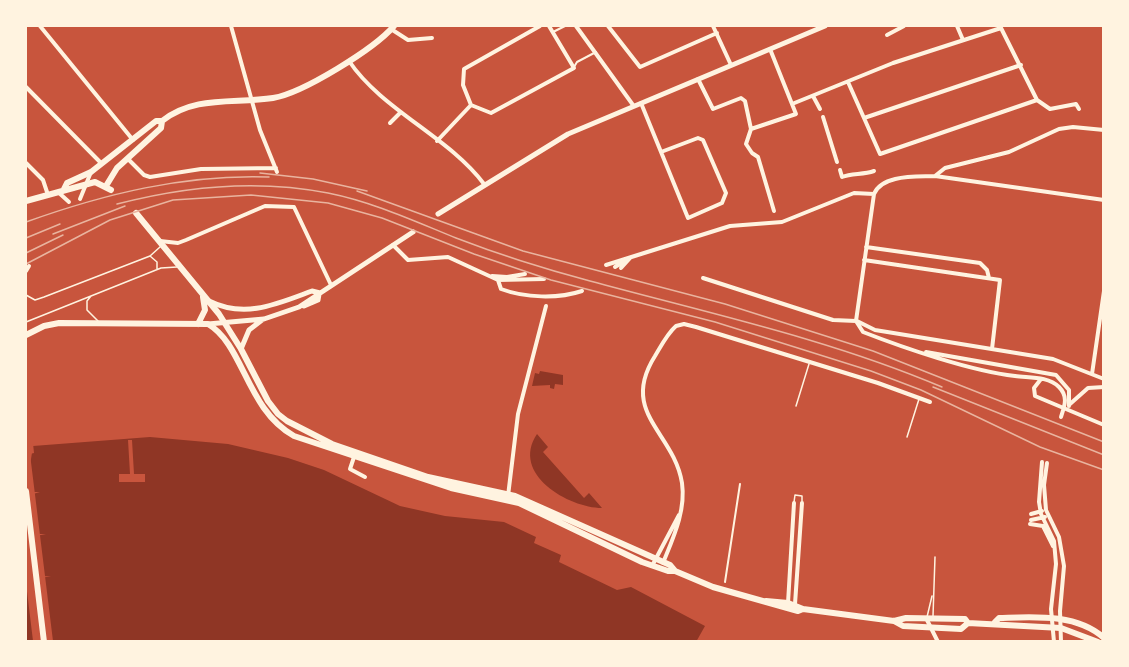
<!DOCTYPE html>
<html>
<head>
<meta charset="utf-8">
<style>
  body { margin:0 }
  #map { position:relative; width:1129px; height:667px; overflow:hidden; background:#c8553d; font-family:"DejaVu Sans",sans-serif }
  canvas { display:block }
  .frame { position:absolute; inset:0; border:27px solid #fff3e0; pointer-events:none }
</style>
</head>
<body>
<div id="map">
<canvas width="1129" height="667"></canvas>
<div class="frame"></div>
</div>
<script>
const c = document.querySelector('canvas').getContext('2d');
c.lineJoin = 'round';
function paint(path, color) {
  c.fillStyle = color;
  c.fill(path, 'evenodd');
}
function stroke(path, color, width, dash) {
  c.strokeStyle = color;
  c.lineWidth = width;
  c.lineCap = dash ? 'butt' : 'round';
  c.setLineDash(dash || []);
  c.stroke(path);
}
const water = new Path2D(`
  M 540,371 L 563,375 L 563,385 L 555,384 L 554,389 L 550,388 L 550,385 L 532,386 L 535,373 L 539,374 Z
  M 537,434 L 548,447 L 543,452 L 584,498 L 589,493 L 602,508 C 569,508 510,474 537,434 Z
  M 150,437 L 228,444 L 288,458 L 324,470 L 400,506 L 445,516 L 504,522 L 536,537 L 534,543 L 561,555 L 559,562 L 617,590 L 631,587 L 705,626 L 696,642 L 26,641 L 26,581 L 51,576 L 26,577 L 26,538 L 46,534 L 26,534 L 26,496 L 40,492 L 26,492 L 33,446 Z`);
const pier = new Path2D(`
  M 128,440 L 132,440 L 134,474 L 145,474 L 145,482 L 119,482 L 119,474 L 130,474 Z
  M 33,443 L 34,453 L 30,454 L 53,641 L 33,641 L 26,583 L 26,460 L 28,460 L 28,453 Z`);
const service = new Path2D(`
  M 150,256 L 157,262 L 157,269
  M 26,295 L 35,300 L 44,297 L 150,256 L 160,247
  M 91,296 L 87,301 L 87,310 L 98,321
  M 26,322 L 161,268 L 177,267
  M 796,406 L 809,364
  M 907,437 L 919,399
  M 794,502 L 795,495 L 802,496 L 802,501
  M 933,616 L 935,557
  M 927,617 L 932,596`);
const pedestrian = new Path2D(`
  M 553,32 L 565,26
  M 574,67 L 577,62 L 596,52
  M 725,582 L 740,484`);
const minor = new Path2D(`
  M 40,26 L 133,140
  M 231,26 L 260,130 L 277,172
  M 540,26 L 464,69 L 463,85 L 471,105 L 491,113 L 574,68 L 549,26
  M 576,26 L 633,105
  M 608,26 L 640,67 L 717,33
  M 713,26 L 731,65
  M 957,26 L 963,40
  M 391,29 L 408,40 L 432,38
  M 887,35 L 904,26
  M 349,61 C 382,110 449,137 484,184
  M 698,79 L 713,109 L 741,98 L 745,101 L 751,129 L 746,144 L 752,153 L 758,157 L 774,211
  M 848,82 L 880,154 L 1037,100
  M 26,87 L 101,163
  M 813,96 L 820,109
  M 641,103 L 688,218 L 722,203 L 726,193 L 703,140 L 698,138 L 661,152
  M 792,104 L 893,63 L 1001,28 L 1037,100 L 1050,109 L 1076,104 L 1079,109
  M 823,117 L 837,162
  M 864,118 L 1021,65
  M 390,123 L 401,112
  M 751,129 L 796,114 L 770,49
  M 437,141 L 471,105
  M 128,159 L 144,175 L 150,177 L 201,169 L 276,168
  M 26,163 L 43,180 L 48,195
  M 840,170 L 842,177 C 852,173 863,175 874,171
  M 935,176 L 945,168 L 1009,152 L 1059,129 L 1073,127 L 1104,130
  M 58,192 L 69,202
  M 80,199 L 91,172
  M 160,241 L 178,243 L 186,240 L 265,206 L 294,207 L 331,285
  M 393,245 L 408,260 L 448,257 L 498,280 L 544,279
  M 866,247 L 980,263 L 987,270 L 989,278
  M 864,260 L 1000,280 L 992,349
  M 606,265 L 730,226 L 782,222 L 854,193 L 874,194
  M 615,267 L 623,262
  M 621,268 L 631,257
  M 26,271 L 29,266
  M 492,276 L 507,277 L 525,274
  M 703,278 L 833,320 L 856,321
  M 498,280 L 501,289 C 525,298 558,299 582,291
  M 857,321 L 875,330 L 1053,359 L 1104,379
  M 926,352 L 1056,375 L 1069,390 L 1069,406
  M 1092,374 L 1104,291
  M 1041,379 L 1034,388 L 1035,396 L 1104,425
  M 1070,404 L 1088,388 L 1104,387
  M 1061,417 C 1064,407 1069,397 1059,387 C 1048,376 1029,378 1015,376 C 971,371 904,348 863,332 L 856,321 L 874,194 C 882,174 917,177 935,176 L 1104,200
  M 355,454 L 350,469 L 365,477
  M 1042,462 L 1039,502 L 1041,514 L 1054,541 L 1056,564 L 1051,609 L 1054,642
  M 1047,463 L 1044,485 L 1046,510 L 1059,537 L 1064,566 L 1060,611 L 1061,642
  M 508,496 L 518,414 L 546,306
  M 1031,514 L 1042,511
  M 1031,520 L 1045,517
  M 1030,524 L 1043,526 L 1053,546
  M 663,563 C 673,538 686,511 682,483 C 674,432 619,413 655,356 C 661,346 667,334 676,326 L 684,324 L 696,327 L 878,383 L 930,402
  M 652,566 L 679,515
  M 788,603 L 794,503
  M 795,604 L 802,503
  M 927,620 L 938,642`);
const primary = new Path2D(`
  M 438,214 L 568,134 L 825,26
  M 209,301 C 245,319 277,304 312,291 L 320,293
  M 304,306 L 318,300 L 319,294
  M 208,324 L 264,319 L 299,307 L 413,232
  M 241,349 L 249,330 L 262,320`);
const trunk = new Path2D(`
  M 106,186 L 117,168 L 161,128 L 162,121
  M 64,189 L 67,183 L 91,172 L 156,121 L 162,121 C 195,95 234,104 273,98 C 303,93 374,49 394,26
  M 26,201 L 95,182 L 111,190
  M 136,213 L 219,314 L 241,349 L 268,401 L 278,414 L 287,421 L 332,444 L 428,477 L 515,496 L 670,565 L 675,571 L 713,587 L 798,611 L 803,609 L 894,621 L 906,618 L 965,619 L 968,623 L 1061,628 L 1098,642
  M 198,324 L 205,310 L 203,297
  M 26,335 L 44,326 L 59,323 L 208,324 C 244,345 246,409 294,436 L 451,488 L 519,503 L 642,562 L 668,571 L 675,571
  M 26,491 L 44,642
  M 766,601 L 788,603 L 803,609
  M 894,621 L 903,626 L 961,629 L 968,623
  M 995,622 L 999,618 C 1033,617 1076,613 1104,638`);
const rail = new Path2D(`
  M 260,173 L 313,179 L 367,191
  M 357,191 L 523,251 L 725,304 L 873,351 L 1104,442
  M 117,204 C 186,186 257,179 328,193 C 373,202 414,221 456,238 C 500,255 545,269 590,281 C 708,313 829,339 942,387
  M 26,222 C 104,194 185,174 269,177
  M 53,234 L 125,206
  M 26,238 L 60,224
  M 26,253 L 63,235
  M 26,264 L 110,220 L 173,200 L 251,195 L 328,203 L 382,218 L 474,254 L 551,280 L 715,322 L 871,371 L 921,390 L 1040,447 L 1104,470
  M 933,387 L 1104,455`);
paint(water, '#8f3625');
paint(pier, '#c8553d');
stroke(service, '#fff3e0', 1.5);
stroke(pedestrian, '#fff3e0', 2);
stroke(minor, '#fff3e0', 4);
stroke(primary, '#fff3e0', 5);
stroke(trunk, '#fff3e0', 6);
stroke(rail, '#e9b49f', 1.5);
</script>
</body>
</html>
